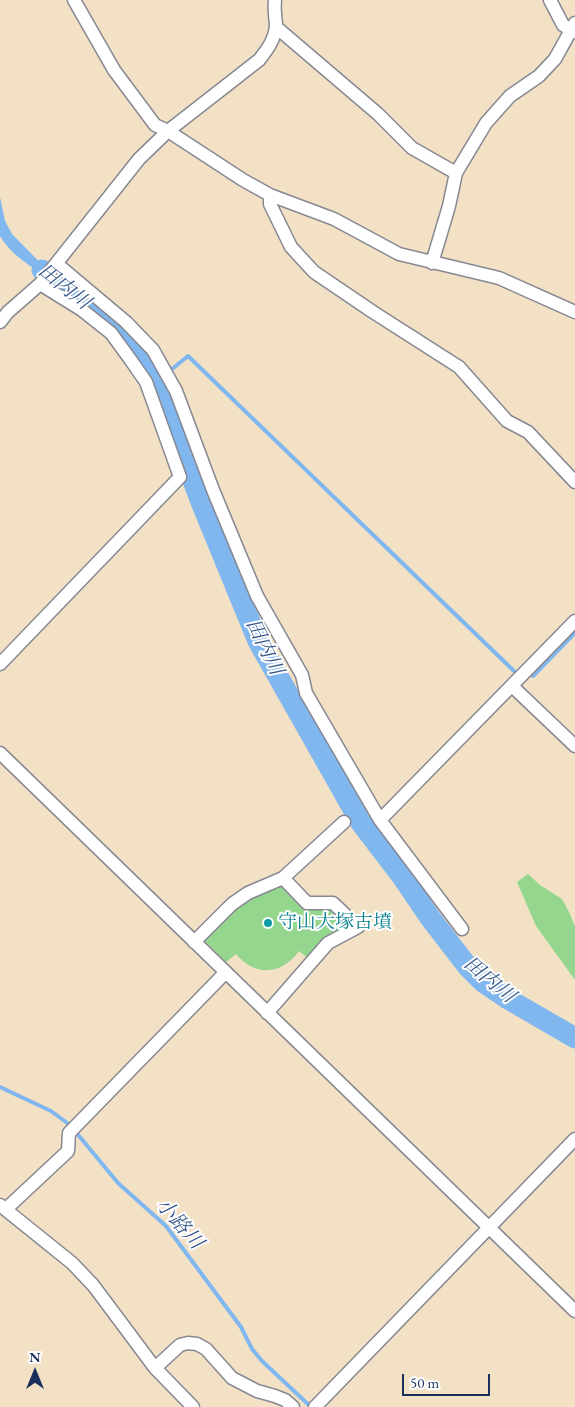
<!DOCTYPE html>
<html>
<head>
<meta charset="utf-8">
<style>
  body { margin:0 }
  #map { position:relative; width:575px; height:1407px; overflow:hidden; background:#f3e1c6; font-family:"EB Garamond",serif }
  canvas { display:block }
  .north { position:absolute; left:10px; top:1347px; width:50px; height:50px; -webkit-text-stroke:4px #fff; paint-order:stroke; rotate:0deg; font-size:14px; font-weight:700; line-height:20px; text-align:center; color:#1b2f5e }
  .north::after { content:''; display:block; margin:auto; width:18px; height:22px; background:#1b2f5e; clip-path:polygon(50% 0,100% 100%,50% 72%,0 100%) }
  .scale { position:absolute; left:402px; top:1374px; width:88px; height:22px; box-sizing:border-box; border:2px solid #1b2f5e; border-top:0; padding-left:6px; font-size:15px; line-height:18px; white-space:nowrap; color:#1b2f5e; -webkit-text-stroke:4px #fff; paint-order:stroke }
</style>
</head>
<body>
<div id="map">
<canvas width="575" height="1407"></canvas>
<div class="north">N</div>
<div class="scale">50 m</div>
</div>
<script>
const c = document.querySelector('canvas').getContext('2d');
c.lineJoin = 'round';
function paint(path, color) {
  c.fillStyle = color;
  c.fill(path, 'evenodd');
}
function stroke(path, color, width, dash) {
  c.strokeStyle = color;
  c.lineWidth = width;
  c.lineCap = dash ? 'butt' : 'round';
  c.setLineDash(dash || []);
  c.stroke(path);
}
function write(font, color, halo, rows, align = 'center') {
  c.font = font + ' "EB Garamond","Noto Serif JP",serif';
  c.lineWidth = 4;
  c.setLineDash([]);
  c.textBaseline = 'middle';
  c.strokeStyle = halo;
  c.fillStyle = color;
  for (const [text, x, y, turn = 0] of rows) {
    c.save();
    c.translate(x, y);
    c.rotate((+turn || 0) * Math.PI / 180);
    c.textAlign = isNaN(turn) ? turn : align;
    if (halo) c.strokeText(text, 0, 0);
    c.fillText(text, 0, 0);
    c.restore();
  }
}
const green = new Path2D(`
  M 528,874 L 540,885 L 562,899 L 568,910 L 575,926 L 575,980 L 536,926 L 517,882 Z
  M 283,881 L 306,907 L 332,906 L 350,925 L 309,959 L 299,951 C 282,975 255,977 236,954 L 226,962 L 204,940 L 233,907 Z`);
const water = new Path2D(`
  M 0,197 L 5,221 L 12,234 L 65,288 C 43,273 14,260 0,236 Z`);
const stream = new Path2D(`
  M 172,369 L 188,356 L 514,671
  M 156,382 L 162,377
  M 533,676 L 575,633
  M 0,1087 L 51,1111 L 70,1125 L 118,1183 L 166,1226 L 241,1327 L 252,1349 L 262,1361 L 311,1407`);
const river = new Path2D(`
  M 42,270 L 116,327 L 133,346 L 156,382 L 201,502 L 258,641 L 361,823 L 403,878 L 431,919 L 468,967 L 483,982 L 508,999 L 575,1038`);
const minor = new Path2D(`
  M 74,0 L 114,70 L 155,125 L 168,131 L 243,180 L 270,195 L 334,219 L 399,254 L 499,278 L 575,312
  M 550,0 L 563,25 L 575,32
  M 276,27 L 378,114 L 412,148 L 456,173
  M 270,195 L 270,204 L 291,247 L 314,272 L 373,312 L 459,367 L 507,421 L 528,432 L 575,482
  M 432,263 L 449,206 L 456,173 L 486,123 L 510,96 L 539,76 L 555,59 L 575,23
  M 57,264 L 126,322 L 153,350 L 176,391 L 213,490 L 257,596 L 302,675 L 306,693 L 380,820 L 462,929
  M 0,322 L 8,312 L 40,284 L 139,159 L 168,131 L 259,60 C 267,50 276,38 276,24 C 275,16 274,8 275,0
  M 0,664 L 180,477 L 146,382 L 130,359 L 111,333 L 82,310 L 40,284
  M 512,686 L 575,746
  M 0,753 L 575,1311
  M 380,820 L 575,621
  M 194,942 L 232,904 L 248,893 L 283,878 L 344,822
  M 267,1013 L 328,943 L 358,927 L 333,903 L 307,903 L 283,878
  M 0,1205 L 72,1263 L 93,1285 L 155,1368 L 193,1407
  M 6,1209 L 68,1151 L 69,1133 L 225,973
  M 155,1368 L 180,1345 L 188,1343 L 197,1344 L 206,1349 L 232,1378 L 257,1391 L 275,1396 L 285,1400 L 293,1407
  M 315,1407 L 575,1139`);
const markers = [
  [268,923,5,"#0f9aa8"]
];
const cultureNames = [
  ["守山大塚古墳",278,923]
];
const waterNames = [
  ["田内川",64,287,38],
  ["田内川",264,647,64],
  ["田内川",489,980,40],
  ["小路川",179,1224,49]
];
paint(green, '#94d68d');
paint(water, '#80b7ef');
stroke(stream, '#80b7ef', 4);
stroke(river, '#80b7ef', 21);
stroke(minor, '#878892', 15);
stroke(minor, '#fff', 12);
for (const [x, y, r, color] of markers) {
  const dot = new Path2D();
  dot.arc(x, y, r, 0, 2 * Math.PI);
  c.fillStyle = color;
  c.fill(dot);
  stroke(dot, '#fff', 2);
}
write('19px', '#0d838f', '#fff', cultureNames, 'left');
write('italic 20px', '#39588a', '#fff', waterNames);
</script>
</body>
</html>
